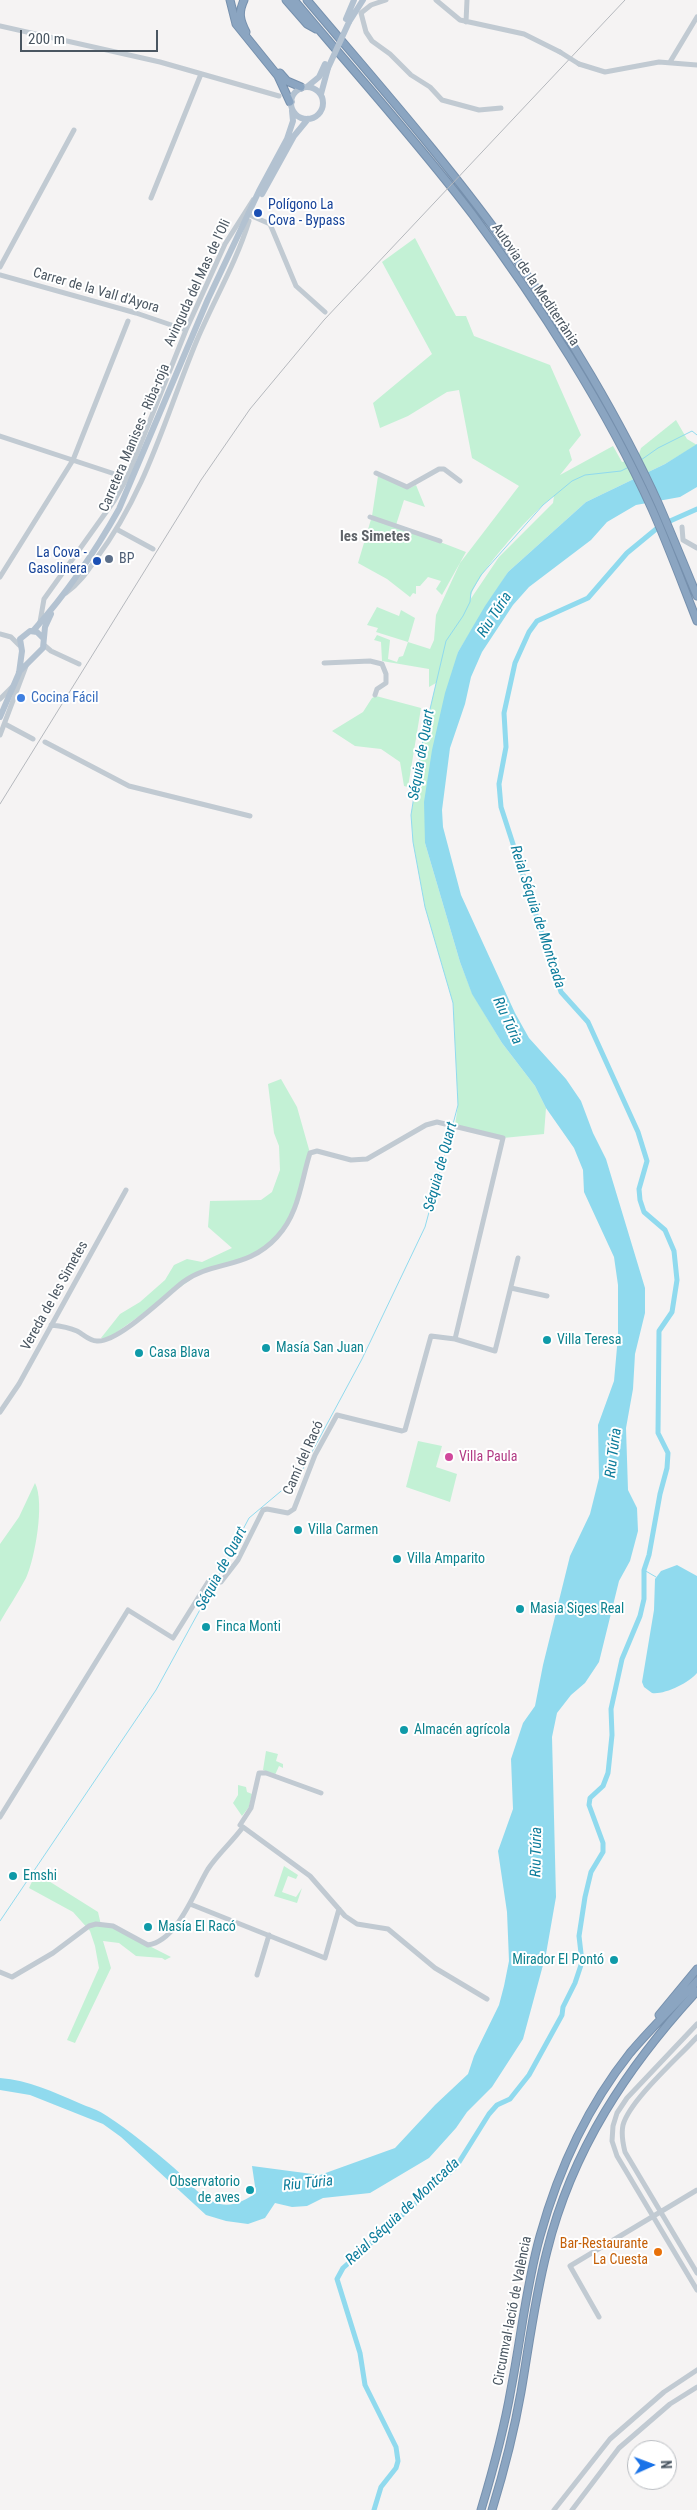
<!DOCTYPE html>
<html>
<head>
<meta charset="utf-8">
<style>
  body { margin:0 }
  #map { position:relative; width:697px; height:2510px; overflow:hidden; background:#f5f3f3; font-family:"Roboto Condensed",sans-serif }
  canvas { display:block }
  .north { position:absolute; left:627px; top:2440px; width:50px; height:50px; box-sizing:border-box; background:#fff; border:1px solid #b7bbc0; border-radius:50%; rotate:88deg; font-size:14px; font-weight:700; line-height:20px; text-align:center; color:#4a5661 }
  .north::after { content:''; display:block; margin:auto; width:18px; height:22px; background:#1a73e8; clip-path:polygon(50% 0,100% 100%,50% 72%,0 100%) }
  .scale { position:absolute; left:20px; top:30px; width:138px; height:22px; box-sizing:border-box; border:2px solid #4a5661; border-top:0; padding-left:6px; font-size:15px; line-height:18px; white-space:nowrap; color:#4a5661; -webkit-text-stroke:4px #fff; paint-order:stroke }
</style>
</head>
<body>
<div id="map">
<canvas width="697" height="2510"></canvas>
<div class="north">N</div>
<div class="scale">200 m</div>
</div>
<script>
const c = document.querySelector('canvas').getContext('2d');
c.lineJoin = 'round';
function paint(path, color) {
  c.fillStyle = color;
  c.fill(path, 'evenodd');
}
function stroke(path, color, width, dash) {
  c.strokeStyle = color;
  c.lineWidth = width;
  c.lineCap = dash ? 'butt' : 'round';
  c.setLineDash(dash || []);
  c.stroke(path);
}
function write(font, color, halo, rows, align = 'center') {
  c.font = font + ' "Roboto Condensed",sans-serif';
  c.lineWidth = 4;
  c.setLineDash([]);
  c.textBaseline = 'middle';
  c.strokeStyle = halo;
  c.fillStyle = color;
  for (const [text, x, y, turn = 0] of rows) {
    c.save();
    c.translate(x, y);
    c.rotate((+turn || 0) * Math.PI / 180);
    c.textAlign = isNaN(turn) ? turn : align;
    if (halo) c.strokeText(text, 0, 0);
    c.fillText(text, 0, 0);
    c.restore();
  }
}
const green = new Path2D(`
  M 415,238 L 451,307 L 456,316 L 466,316 L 474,336 L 550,365 L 581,435 L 569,450 L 572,460 L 560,475 L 613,446 L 622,462 L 638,457 L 641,448 L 676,420 L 687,439 L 697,445 L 665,464 L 586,502 L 508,572 L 458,652 L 425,843 L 460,962 L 472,993 L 502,1043 L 535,1086 L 546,1108 L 544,1134 L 503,1138 L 455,1125 L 458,1105 L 453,1003 L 425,907 L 413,842 L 411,815 L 423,739 L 436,683 L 429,687 L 429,669 L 382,661 L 381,642 L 374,640 L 377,635 L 390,640 L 388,659 L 397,662 L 399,657 L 403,656 L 408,642 L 376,632 L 378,628 L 367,625 L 377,607 L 399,616 L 401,610 L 415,618 L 408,642 L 430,649 L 434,640 L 436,615 L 460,563 L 519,486 L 472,458 L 459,390 L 447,392 L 408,416 L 380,428 L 373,403 L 432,354 L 382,262 ZM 554,496 L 553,503 L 499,557 L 470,600 C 472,578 535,509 554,496 Z
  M 378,476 L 408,489 L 416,485 L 425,507 L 404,500 L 396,525 L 466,552 L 442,595 L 436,589 L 441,581 L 428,577 L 420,586 L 416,586 L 416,594 L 413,593 L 410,597 L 387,579 L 358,563 L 372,516 Z
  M 376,696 L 421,708 L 408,787 L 404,786 L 400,762 L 381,749 L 355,746 L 332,731 L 363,712 L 372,698 Z
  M 281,1079 L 297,1107 L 310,1153 L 290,1219 L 268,1246 L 255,1256 L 200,1273 L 107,1339 L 101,1338 L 120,1314 L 140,1302 L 165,1280 L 174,1265 L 187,1259 L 202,1262 L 232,1248 L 208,1227 L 210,1201 L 261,1200 L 272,1192 L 280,1170 L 279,1146 L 274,1133 L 268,1084 Z
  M 418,1441 L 442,1446 L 436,1467 L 457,1474 L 450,1502 L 406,1487 Z
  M 35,1483 C 45,1502 35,1559 26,1578 C 18,1593 8,1608 0,1622 L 0,1544 L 19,1517 Z
  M 266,1751 L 278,1754 L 276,1761 L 283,1764 L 283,1768 L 279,1766 L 275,1775 L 263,1770 Z
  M 238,1785 L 246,1787 L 247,1792 L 252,1794 L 249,1807 L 242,1816 L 233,1803 L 238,1795 Z
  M 284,1866 L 298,1875 L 296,1879 L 288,1876 L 282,1892 L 296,1897 L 302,1888 L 297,1903 L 274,1896 Z
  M 36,1873 L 98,1912 L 101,1925 L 108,1925 L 171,1957 L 165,1960 L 162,1958 L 136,1956 L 119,1943 L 103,1941 L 111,1968 L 75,2043 L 67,2040 L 99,1968 L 95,1946 L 90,1931 L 73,1912 L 29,1888 Z`);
const water = new Path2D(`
  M 697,444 L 697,487 L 680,497 L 636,505 L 607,522 L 591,540 L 529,587 L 513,605 L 482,652 L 471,677 L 465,704 L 450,748 L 442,810 L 443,827 L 461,895 L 515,1013 L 529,1038 L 566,1079 L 581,1101 L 593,1133 L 606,1159 L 645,1288 L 645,1313 L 635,1354 L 633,1389 L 626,1428 L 628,1490 L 637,1508 L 638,1531 L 630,1561 L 619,1581 L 599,1662 L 585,1683 L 571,1695 L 557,1713 L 552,1737 L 556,1897 L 546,1954 L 523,2039 L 492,2087 L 467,2112 L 456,2128 L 429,2158 L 370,2193 L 323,2198 L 307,2206 L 292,2207 L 275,2203 L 265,2218 L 248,2224 L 226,2221 L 206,2215 L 121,2137 L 103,2124 L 30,2095 L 0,2090 L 0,2078 C 29,2080 53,2092 79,2103 C 88,2107 99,2110 107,2116 C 130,2131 152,2149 173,2167 C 188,2180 199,2198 220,2204 C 233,2207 246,2200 256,2193 L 252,2166 L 320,2175 L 395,2148 L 435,2105 L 468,2074 L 474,2056 L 499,2005 L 504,1986 L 509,1961 L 508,1936 L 507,1912 L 498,1851 L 513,1809 L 511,1759 L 523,1723 L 535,1706 L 543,1665 L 570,1556 L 590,1514 L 599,1478 L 598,1425 L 614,1381 L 618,1336 L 618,1285 L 614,1257 L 584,1192 L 583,1170 L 574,1148 L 546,1108 L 535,1086 L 502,1043 L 472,994 L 460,962 L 425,843 L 424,802 L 432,750 L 445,693 L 458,652 L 485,606 L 508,572 L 586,502 L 665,464 Z
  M 677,1565 L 697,1576 L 697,1673 C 689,1683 664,1695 652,1693 L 644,1687 L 642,1682 L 654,1610 L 655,1579 L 661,1571 Z`);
const stream = new Path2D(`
  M 641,460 L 658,448 L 692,431 L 697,435
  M 453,1124 L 458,1105 L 453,1003 L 425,907 L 413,842 L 411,815 L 423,739 L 446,641 L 463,616 L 470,602 L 471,592 L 481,575 L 543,505 L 572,481 L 585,475 L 621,471 L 629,467
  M 644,1570 L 656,1577
  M 216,1581 L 249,1518 L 299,1476 L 362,1359 L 425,1227 L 452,1127
  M 0,1921 L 156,1690 L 214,1584`);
const canal = new Path2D(`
  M 374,2510 L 381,2487 L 396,2468 L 398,2461 L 396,2447 L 365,2385 L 360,2353 L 337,2279 L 343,2268 L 456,2167 L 489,2114 L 497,2105 L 510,2099 L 529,2075 L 562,2015 L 563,2007 L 575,1983 L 582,1962 L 579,1936 L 585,1897 L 591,1872 L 603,1852 L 603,1843 L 589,1805 L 590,1798 L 603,1786 L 608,1773 L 612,1735 L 611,1709 L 622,1659 L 640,1616 L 644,1599 L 644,1570 L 649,1555 L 660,1494 L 667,1468 L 668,1453 L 658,1433 L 659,1331 L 672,1312 L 677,1280 L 674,1251 L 665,1230 L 644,1212 L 640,1200 L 639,1189 L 647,1161 L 638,1132 L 588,1022 L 561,992 L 501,807 L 499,784 L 506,747 L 504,713 L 515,663 L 529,632 L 537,621 L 588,598 L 627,553 L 661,525 L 697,509`);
const minor = new Path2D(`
  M 386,0 L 371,5 L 361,13 L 366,32 L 372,41 L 390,54 L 411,75 L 430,87 L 442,100 L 479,110 L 501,108
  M 436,0 L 460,20 L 524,34 L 560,52
  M 466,22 L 467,0
  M 0,26 L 160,62 L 279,96
  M 670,62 L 697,17
  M 579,64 L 605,72 L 659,62 L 697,65
  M 151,198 L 201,74
  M 252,216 L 270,224 L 296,286 L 325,312
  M 0,267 L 74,130
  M 0,275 L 136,313 L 186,330
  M 0,436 L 127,478
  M 376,473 L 407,487 L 439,469 L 444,469 L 460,481
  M 370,517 L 440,541
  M 682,527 L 683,540 L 697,548
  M 118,530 L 153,549
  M 0,577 L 73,460 L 128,321
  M 66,593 C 79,584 87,572 96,559 C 147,491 165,417 197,340 C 214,300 236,263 249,221
  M 40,622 L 44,599 L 114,501 L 127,478 L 186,330 L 225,244 L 253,200
  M 0,634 L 11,637 L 19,645
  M 44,645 L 51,651 L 79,664
  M 324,663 L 370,661 L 382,664 L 386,674 L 386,683 L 377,689 L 375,695
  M 0,699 L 12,687
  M 5,724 L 33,739
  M 0,735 L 26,666
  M 45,742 L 129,786 L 250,816
  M 511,1288 L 547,1296
  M 455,1339 L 495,1351 L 518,1258
  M 0,1412 L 19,1384 L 126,1190
  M 0,1817 L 128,1610 L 173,1638 L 208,1582 L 221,1582 L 238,1560 L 263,1510 L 267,1509 L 288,1513 L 294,1509 L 315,1455 L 337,1415 L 402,1431 L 405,1430 L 431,1336 L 455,1339 L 503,1138 L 437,1122 L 426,1125 L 367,1159 L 351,1160 L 317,1151 L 310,1153 C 301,1181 299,1214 277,1237 C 247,1270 213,1260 183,1282 C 166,1295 118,1343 97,1341 C 89,1341 83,1334 77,1331 C 68,1327 60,1326 51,1325
  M 243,1827 L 240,1825 L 251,1808 L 259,1773 L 266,1773 L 321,1793
  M 190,1904 L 325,1958 L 339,1909
  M 0,1972 L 12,1977 L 53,1953 L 89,1926 L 96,1924 L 113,1926 L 148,1945 C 178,1940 194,1892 208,1869 C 218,1854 232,1842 243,1827 L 310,1876 L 345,1916 L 357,1924 L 388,1929 L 435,1968 L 487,1999
  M 257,1975 L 269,1935
  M 697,2024 L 627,2098 L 617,2113 L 613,2126 L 612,2141 L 617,2156 L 697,2290
  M 697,2037 C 678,2058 630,2100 623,2125 C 621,2134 623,2144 625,2152 L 697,2273
  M 599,2317 L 570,2266 L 697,2190
  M 554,2510 L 610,2439 L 664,2392 L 697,2370
  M 572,2510 L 619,2448 L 670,2404 L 697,2387`);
const major = new Path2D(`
  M 346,19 L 354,0
  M 349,22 L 363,0
  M 308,86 L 319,77 L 325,64
  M291 103a16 16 0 1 1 32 0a16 16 0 1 1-32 0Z
  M 321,94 L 328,68
  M 262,194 L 294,136 L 308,119
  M 33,631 C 66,594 95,552 119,509 L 208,299 L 259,191 L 287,139 L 293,121 L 292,111
  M 19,672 L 43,648 L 45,627 L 51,614
  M 0,717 L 19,673 L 22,651 L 20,639 L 30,631 L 37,632 L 43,638`);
const highway = new Path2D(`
  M 230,0 L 236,24 L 278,76 L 290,102
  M 244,0 C 238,13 240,20 246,32
  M 286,0 L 307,24 L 316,29
  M 294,0 C 354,72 417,141 473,215 C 538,302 607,409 652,509 C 668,545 682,583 697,621
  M 307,0 C 377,83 449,164 512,253 C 565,328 621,421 659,505 C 672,535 684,565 697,596
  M 280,73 L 287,81 L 301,87
  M 659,2015 L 697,1969
  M 481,2510 C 493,2470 504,2430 511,2389 C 521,2338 526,2286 540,2236 C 558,2171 588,2106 630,2053 C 651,2028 675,2005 697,1981
  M 492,2510 C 504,2471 514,2432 521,2392 C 529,2345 535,2297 547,2251 C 572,2150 627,2067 697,1991`);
const rail = new Path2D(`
  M 0,804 L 201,480 L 250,409 L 324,320 L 625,0`);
const minorBridge = new Path2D(`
  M 560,52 L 579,64`);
const majorBridge = new Path2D(`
  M 328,68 L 349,22`);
const markers = [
  [258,213,5,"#1a4fb4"],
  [109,559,5,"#5c6f8a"],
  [97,561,5,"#1a4fb4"],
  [21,698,5,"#3f7fe0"],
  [547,1340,5,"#0f9aa8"],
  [266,1348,5,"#0f9aa8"],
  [139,1353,5,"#0f9aa8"],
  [449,1457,5,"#d1479c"],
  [298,1530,5,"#0f9aa8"],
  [397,1559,5,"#0f9aa8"],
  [520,1609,5,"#0f9aa8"],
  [206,1627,5,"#0f9aa8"],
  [404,1730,5,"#0f9aa8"],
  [13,1876,5,"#0f9aa8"],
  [148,1927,5,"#0f9aa8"],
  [614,1960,5,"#0f9aa8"],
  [250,2190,5,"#0f9aa8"],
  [658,2252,5,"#e8710a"]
];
const transitNames = [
  ["Polígono La",268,205],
  ["Cova - Bypass",268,221],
  ["La Cova -",87,553,"right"],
  ["Gasolinera",87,569,"right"]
];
const streetNames = [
  ["Avinguda del Mas de l'Oli",198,283,-65],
  ["Autovia de la Mediterrània",535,285,56],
  ["Carrer de la Vall d'Ayora",96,291,16],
  ["Carretera Manises - Riba-roja",135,438,-67],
  ["Vereda de les Simetes",55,1296,-61],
  ["Camí del Racó",304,1458,-66],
  ["Circumval·lació de València",513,2311,-79]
];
const serviceNames = [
  ["BP",119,559]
];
const shopNames = [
  ["Cocina Fácil",31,698]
];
const cultureNames = [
  ["Villa Teresa",557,1340],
  ["Masía San Juan",276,1348],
  ["Casa Blava",149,1353],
  ["Villa Carmen",308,1530],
  ["Villa Amparito",407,1559],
  ["Masia Siges Real",530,1609],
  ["Finca Monti",216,1627],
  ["Almacén agrícola",414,1730],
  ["Emshi",23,1876],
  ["Masía El Racó",158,1927],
  ["Mirador El Pontó",604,1960,"right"],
  ["Observatorio",240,2182,"right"],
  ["de aves",240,2198,"right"]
];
const hotelNames = [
  ["Villa Paula",459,1457]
];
const foodNames = [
  ["Bar-Restaurante",648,2244],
  ["La Cuesta",648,2260]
];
const neighbourhoodNames = [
  ["les Simetes",375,537]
];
const waterNames = [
  ["Riu Túria",495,615,-57],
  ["Séquia de Quart",422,755,-80],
  ["Reial Séquia de Montcada",537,917,72],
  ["Riu Túria",507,1021,65],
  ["Séquia de Quart",441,1167,-75],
  ["Riu Túria",614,1453,-83],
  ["Séquia de Quart",222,1569,-62],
  ["Riu Túria",537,1852,-89],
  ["Riu Túria",308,2184,-6],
  ["Reial Séquia de Montcada",403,2212,-43]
];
paint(green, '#c3f1d5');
paint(water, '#90daee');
stroke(stream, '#90daee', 1);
stroke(canal, '#90daee', 5);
stroke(highway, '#7690ad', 9);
stroke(minor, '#c1cad2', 5);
stroke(major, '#b3c2d1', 6);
stroke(highway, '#8ba5c1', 7);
stroke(rail, '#b5b8bd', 1);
stroke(minorBridge, '#c1cad2', 5);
stroke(majorBridge, '#b3c2d1', 6);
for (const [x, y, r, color] of markers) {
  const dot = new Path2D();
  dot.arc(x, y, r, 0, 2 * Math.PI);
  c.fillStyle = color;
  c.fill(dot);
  stroke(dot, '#fff', 2);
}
write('14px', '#164399', '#fff', transitNames, 'left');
write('14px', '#4a5661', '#fff', streetNames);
write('14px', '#4e5e75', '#fff', serviceNames, 'left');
write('14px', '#366cbe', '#fff', shopNames, 'left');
write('14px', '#0d838f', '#fff', cultureNames, 'left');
write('14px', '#b23c85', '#fff', hotelNames, 'left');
write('14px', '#c56008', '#fff', foodNames, 'right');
write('bold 15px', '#5f6368', '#fff', neighbourhoodNames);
write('italic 15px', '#0c7c9b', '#fff', waterNames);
</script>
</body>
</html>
